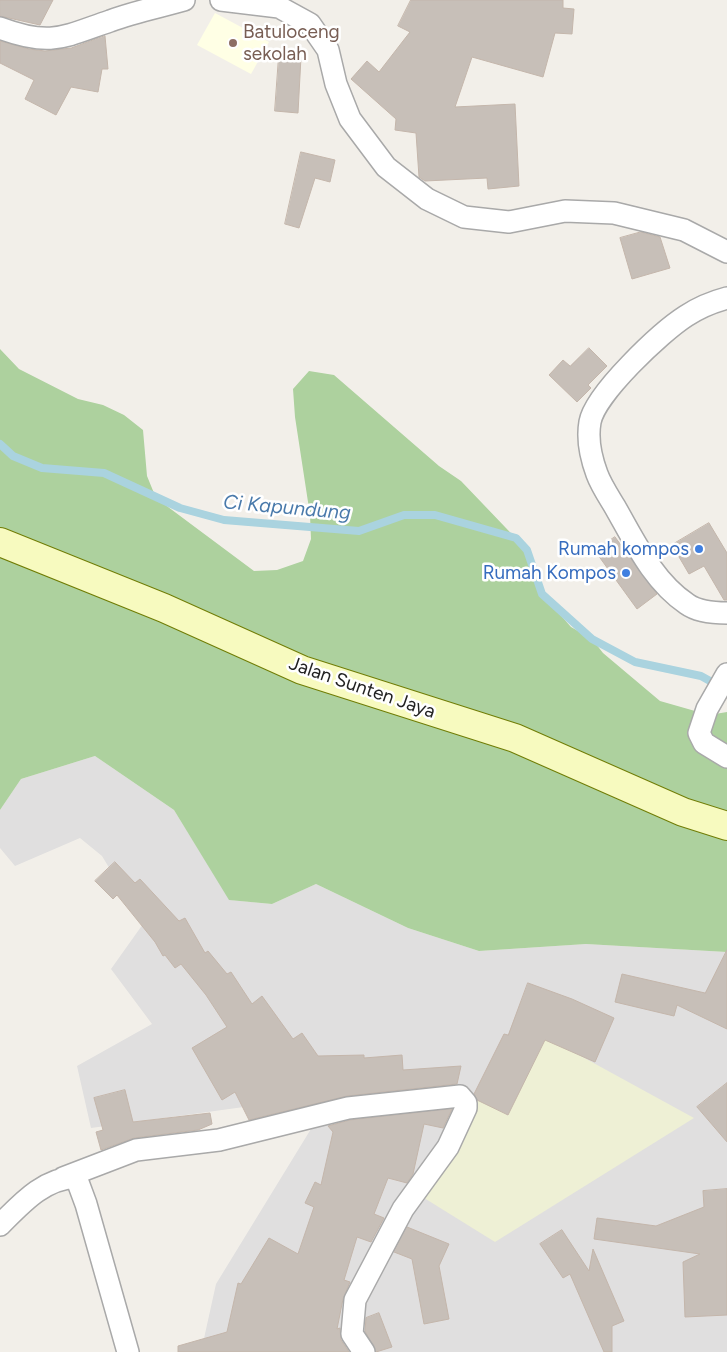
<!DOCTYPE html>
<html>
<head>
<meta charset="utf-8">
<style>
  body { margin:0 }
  canvas { display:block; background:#f2efe9 }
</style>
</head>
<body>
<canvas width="727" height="1352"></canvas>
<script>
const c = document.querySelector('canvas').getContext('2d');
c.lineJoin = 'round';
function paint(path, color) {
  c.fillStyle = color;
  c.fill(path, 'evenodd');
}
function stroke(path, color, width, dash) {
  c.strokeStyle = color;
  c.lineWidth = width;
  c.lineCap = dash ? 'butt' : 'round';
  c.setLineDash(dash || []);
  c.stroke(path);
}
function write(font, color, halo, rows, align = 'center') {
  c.font = font + ' Figtree,sans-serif';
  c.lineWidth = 5;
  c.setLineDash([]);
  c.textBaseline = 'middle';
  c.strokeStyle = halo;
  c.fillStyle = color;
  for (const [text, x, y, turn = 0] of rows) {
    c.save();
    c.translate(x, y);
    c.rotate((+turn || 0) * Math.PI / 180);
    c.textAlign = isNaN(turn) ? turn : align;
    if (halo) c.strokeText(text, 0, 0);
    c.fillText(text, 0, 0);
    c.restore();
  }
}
const residential = new Path2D(`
  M 95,756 L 174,810 L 230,900 L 272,904 L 316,884 L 408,928 L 479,951 L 586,944 L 727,952 L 727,1352 L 201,1352 L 216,1284 L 314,1124 L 302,1099 L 91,1128 L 77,1066 L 152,1024 L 111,969 L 143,924 L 102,856 L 80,838 L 15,866 L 0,848 L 0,810 L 21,779 Z`);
const education = new Path2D(`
  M 215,13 L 269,42 L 251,74 L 197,45 Z`);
const farmland = new Path2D(`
  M 526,1026 L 694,1118 L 495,1242 L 408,1188 Z`);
const forest = new Path2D(`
  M 0,349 L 19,369 L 78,399 L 103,405 L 124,415 L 143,430 L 147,476 L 156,498 L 254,571 L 277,570 L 303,561 L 311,539 L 310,515 L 295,417 L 293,389 L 309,371 L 334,375 L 439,466 L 461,481 L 527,550 L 542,594 L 571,627 L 592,639 L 603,653 L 660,701 L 709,715 L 727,712 L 727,952 L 586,944 L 479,951 L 408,928 L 316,884 L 272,904 L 229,900 L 174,810 L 95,756 L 21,779 L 0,810 Z`);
const stream = new Path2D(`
  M 0,444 L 13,456 L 42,468 L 104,473 L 180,508 L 224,520 L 359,531 L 404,515 L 435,515 L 516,538 L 527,550 L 542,594 L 592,639 L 635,662 L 701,676 L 719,686`);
const building = new Path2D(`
  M 0,0 L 53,0 L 40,25 L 0,16 Z
  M 411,0 L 563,0 L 563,8 L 574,9 L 572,34 L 555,33 L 543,77 L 472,57 L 455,107 L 515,104 L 519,186 L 488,189 L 487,178 L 425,181 L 419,177 L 416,133 L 395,130 L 396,119 L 351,79 L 367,61 L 379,72 L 410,32 L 398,26 Z
  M 105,36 L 108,69 L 102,69 L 98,92 L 71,87 L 56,115 L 25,99 L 34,80 L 0,63 L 0,41 L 29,49 L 45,51 L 71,48 Z
  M 279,56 L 301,57 L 298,113 L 275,111 Z
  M 301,152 L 335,160 L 330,182 L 315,178 L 299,228 L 285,224 Z
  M 641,232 L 660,237 L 670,268 L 632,279 L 620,238 Z
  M 589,348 L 607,366 L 588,385 L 591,388 L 577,402 L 549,375 L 563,360 L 570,366 Z
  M 709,523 L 727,553 L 727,600 L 724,600 L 704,566 L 689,574 L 672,545 Z
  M 615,537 L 657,594 L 637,609 L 595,551 Z
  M 115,862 L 135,883 L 140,879 L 179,921 L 185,918 L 205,953 L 208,951 L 227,974 L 231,972 L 252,1004 L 262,996 L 293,1039 L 302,1033 L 318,1056 L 364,1055 L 364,1058 L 402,1055 L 403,1070 L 461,1066 L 457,1084 L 347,1096 L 249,1120 L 235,1092 L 222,1100 L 192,1048 L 227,1027 L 206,995 L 181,964 L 175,968 L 165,955 L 163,956 L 155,942 L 117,895 L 113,899 L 95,881 Z
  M 727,950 L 727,1029 L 677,1005 L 674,1016 L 615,1002 L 622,974 L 705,993 Z
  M 528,983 L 572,999 L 614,1018 L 595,1062 L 545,1040 L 508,1115 L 477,1100 L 474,1094 L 504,1034 L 508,1035 Z
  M 727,1083 L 727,1142 L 697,1107 Z
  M 125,1090 L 133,1122 L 210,1113 L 212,1124 L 198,1130 L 134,1138 L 101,1150 L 96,1132 L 103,1130 L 94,1098 Z
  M 452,1109 L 443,1128 L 424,1124 L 413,1174 L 407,1183 L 388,1178 L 374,1214 L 384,1218 L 371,1242 L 357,1237 L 344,1280 L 350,1282 L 343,1299 L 337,1329 L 340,1328 L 341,1340 L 349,1352 L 178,1352 L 178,1346 L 227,1332 L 238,1283 L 241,1284 L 269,1238 L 298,1254 L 314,1207 L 305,1203 L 315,1182 L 321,1185 L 333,1132 L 328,1126 L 350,1120 Z
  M 727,1189 L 727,1315 L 685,1317 L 683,1262 L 700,1254 L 594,1239 L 597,1218 L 656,1226 L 704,1207 L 703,1191 Z
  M 407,1227 L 449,1244 L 439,1266 L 449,1319 L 424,1324 L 412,1259 L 394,1252 Z
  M 562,1230 L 589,1271 L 593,1249 L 624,1321 L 612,1326 L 612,1352 L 604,1352 L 570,1274 L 563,1278 L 540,1244 Z
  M 379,1313 L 392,1347 L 376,1352 L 365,1331 L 366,1318 Z`);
const street = new Path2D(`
  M 221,0 L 279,7 L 310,24 L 328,50 L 336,84 L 350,119 L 386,167 L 427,199 L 464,217 L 509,222 L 565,211 L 614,213 L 684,230 L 727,252
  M 0,28 C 51,47 63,37 110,21 C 134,12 159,7 184,0
  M 727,298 C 712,302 698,308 686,316 C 661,332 595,394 590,422 C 587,439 591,458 597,474 C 601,485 609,497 615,507 C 635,542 653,581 687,604 C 698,612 714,613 727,613
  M 727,674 L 707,709 L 699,733 L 704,743 L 727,757
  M 63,1178 L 136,1150 L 219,1140 L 348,1108 L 460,1096 L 466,1103 L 466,1108 L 448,1147 L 403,1209 L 355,1300 L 352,1334 L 364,1352
  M 0,1225 C 22,1203 43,1179 76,1177 L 86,1204 L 128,1352`);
const secondary = new Path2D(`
  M 0,542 L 164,608 L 302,670 L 515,738 L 683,812 L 727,826`);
const markers = [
  [233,43,5,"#8d6e63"],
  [699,549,5,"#3f7fe0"],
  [626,573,5,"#3f7fe0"]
];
const educationNames = [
  ["Batuloceng",243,32],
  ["sekolah",243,54]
];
const shopNames = [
  ["Rumah kompos",689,549],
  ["Rumah Kompos",616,573]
];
const streetNames = [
  ["Jalan Sunten Jaya",362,688,19]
];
const waterNames = [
  ["Ci Kapundung",287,508,5]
];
paint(residential, '#e0dfdf');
paint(education, '#ffffe5');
paint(farmland, '#eef0d5');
paint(forest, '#add19e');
stroke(stream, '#aad3df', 8);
paint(building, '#c7bfb8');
stroke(building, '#c4b6ab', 1);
stroke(street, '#a9a9a9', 24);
stroke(secondary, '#707d05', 30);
stroke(street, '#fff', 21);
stroke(secondary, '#f7fabf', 28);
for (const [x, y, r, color] of markers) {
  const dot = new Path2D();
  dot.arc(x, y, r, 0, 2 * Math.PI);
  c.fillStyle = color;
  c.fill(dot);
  stroke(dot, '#fff', 2);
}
write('19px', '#785e54', '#fff', educationNames, 'left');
write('19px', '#366cbe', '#fff', shopNames, 'right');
write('19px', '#222', '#fff', streetNames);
write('italic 20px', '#4a7aab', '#fff', waterNames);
</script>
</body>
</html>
